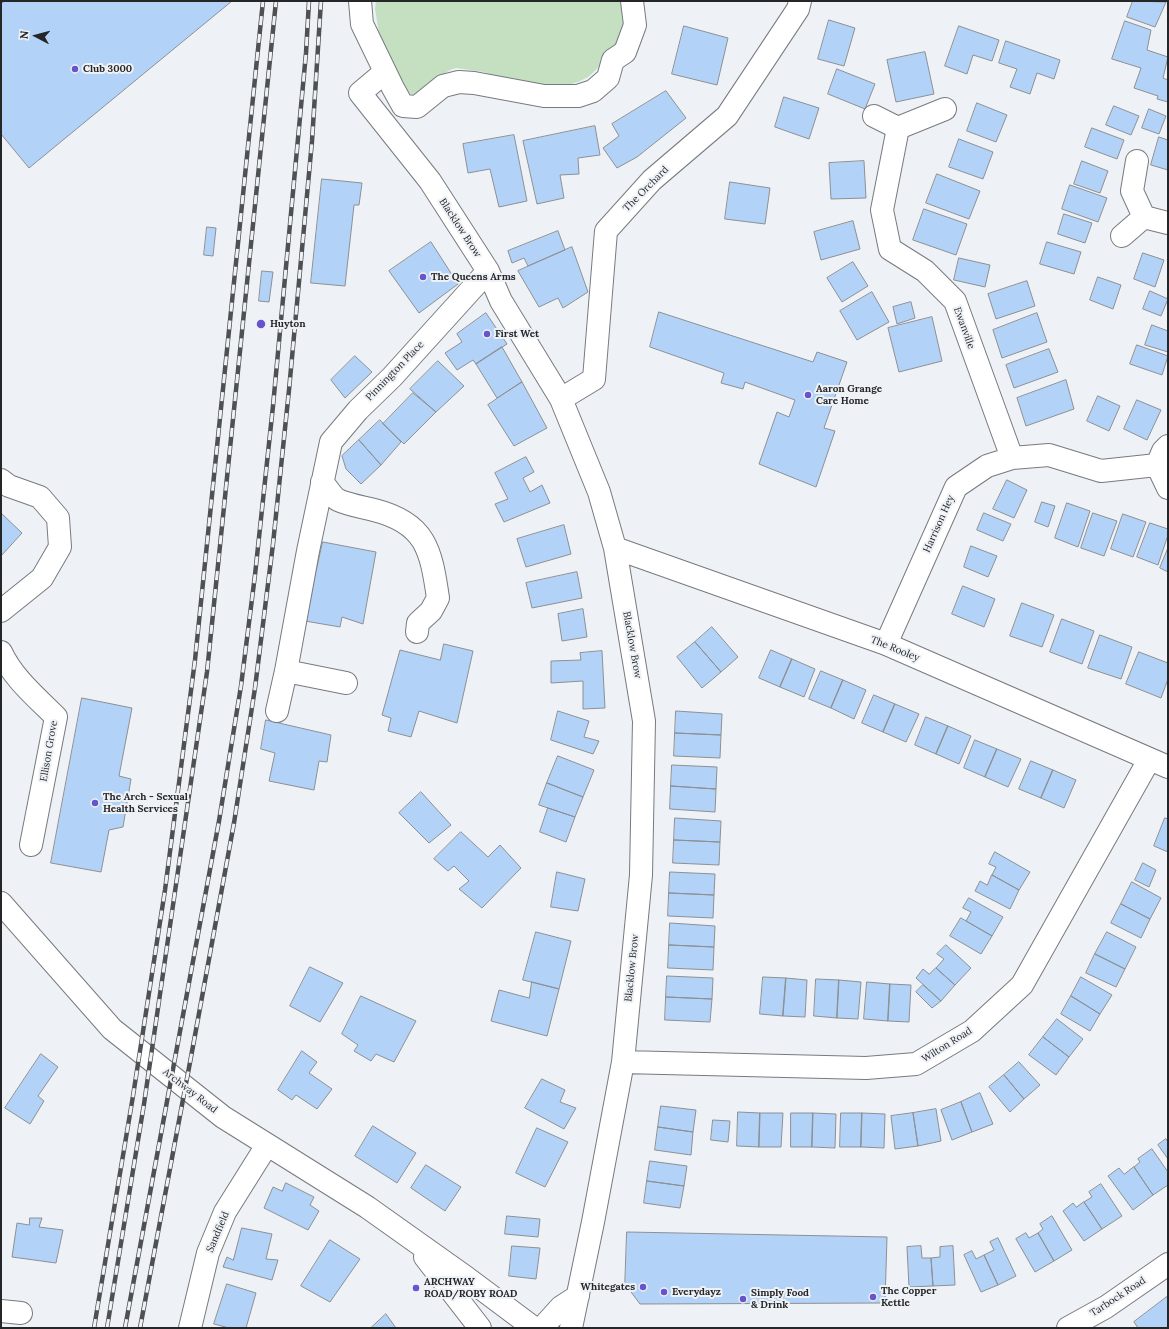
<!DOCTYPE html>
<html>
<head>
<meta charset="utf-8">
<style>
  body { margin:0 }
  #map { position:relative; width:1169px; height:1329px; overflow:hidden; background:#eef2f6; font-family:Lora,serif }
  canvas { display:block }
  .frame { position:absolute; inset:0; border:2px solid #252628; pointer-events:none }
  .north { position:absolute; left:16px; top:16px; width:40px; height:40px; -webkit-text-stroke:3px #eef2f6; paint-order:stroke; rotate:276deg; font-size:11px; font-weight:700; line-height:16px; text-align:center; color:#252628 }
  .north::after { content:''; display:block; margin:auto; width:14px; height:18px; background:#252628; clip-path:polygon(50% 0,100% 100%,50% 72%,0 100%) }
</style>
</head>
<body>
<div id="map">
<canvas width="1169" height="1329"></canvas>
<div class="frame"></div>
<div class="north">N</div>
</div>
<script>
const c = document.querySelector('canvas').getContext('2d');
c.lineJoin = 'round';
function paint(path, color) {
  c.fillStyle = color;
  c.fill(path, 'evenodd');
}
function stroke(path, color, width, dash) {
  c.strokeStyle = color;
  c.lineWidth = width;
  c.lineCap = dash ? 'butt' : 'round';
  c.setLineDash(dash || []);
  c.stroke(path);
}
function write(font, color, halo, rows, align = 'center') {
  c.font = font + ' Lora,serif';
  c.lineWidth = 4;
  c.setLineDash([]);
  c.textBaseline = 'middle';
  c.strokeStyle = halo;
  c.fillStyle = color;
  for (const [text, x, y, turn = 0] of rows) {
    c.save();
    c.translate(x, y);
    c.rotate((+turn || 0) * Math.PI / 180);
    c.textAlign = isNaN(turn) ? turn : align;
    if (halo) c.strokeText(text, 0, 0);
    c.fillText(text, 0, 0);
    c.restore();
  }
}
const green = new Path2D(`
  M 376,1 L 620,1 L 626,16 L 619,42 L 597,69 L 588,77 L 578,82 L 566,86 L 556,88 L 507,80 L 484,72 L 456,68 L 450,70 L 437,78 L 415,95 L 411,94 L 400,83 L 380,40 L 375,9 Z`);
const building = new Path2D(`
  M 5,1 L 232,1 L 29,168 L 1,134 L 1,4 Z
  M 1133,1 L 1166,2 L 1155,27 L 1127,17 Z
  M 829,20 L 855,28 L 844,66 L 818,59 Z
  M 1125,21 L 1151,30 L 1147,50 L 1168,57 L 1163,78 L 1168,80 L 1168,102 L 1157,99 L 1158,96 L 1134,88 L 1141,68 L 1112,59 Z
  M 684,26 L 728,38 L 717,85 L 672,74 Z
  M 959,26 L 999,40 L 992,61 L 973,55 L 967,74 L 945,66 Z
  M 1006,41 L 1060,60 L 1054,79 L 1037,73 L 1030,94 L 1010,87 L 1017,69 L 999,63 Z
  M 925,52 L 934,94 L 896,102 L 887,60 Z
  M 837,69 L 875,84 L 865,109 L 828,94 Z
  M 666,91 L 686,118 L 637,157 L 617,168 L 603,148 L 619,136 L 612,124 Z
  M 784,97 L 819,108 L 809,139 L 775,127 Z
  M 977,103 L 1007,115 L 996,142 L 967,131 Z
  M 1114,106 L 1139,116 L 1131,135 L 1106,125 Z
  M 1149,109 L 1166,116 L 1159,134 L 1142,128 Z
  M 595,126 L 600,155 L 578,158 L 579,174 L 560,175 L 564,198 L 537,204 L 523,141 Z
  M 1092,128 L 1124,140 L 1117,159 L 1085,147 Z
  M 514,135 L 527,201 L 499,207 L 490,169 L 468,173 L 463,144 Z
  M 1159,137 L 1168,140 L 1168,170 L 1151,165 Z
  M 959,139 L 993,152 L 983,179 L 949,167 Z
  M 864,161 L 866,198 L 831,199 L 829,163 Z
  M 1082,161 L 1108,171 L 1100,193 L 1074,184 Z
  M 937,174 L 980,191 L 969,219 L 926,203 Z
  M 322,179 L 362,183 L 359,205 L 354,205 L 345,286 L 311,283 Z
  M 730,182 L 770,188 L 765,224 L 725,219 Z
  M 1070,185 L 1107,198 L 1098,222 L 1062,209 Z
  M 924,209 L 967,224 L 956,255 L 913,240 Z
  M 1064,214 L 1092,223 L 1085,243 L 1058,234 Z
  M 853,221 L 860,249 L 821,260 L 814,232 Z
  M 207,227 L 216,228 L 213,256 L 204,255 Z
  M 558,231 L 565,250 L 528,266 L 524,258 L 512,263 L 508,251 Z
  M 431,242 L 458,284 L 419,313 L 389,271 Z
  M 1047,242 L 1081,252 L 1074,274 L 1040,264 Z
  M 572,247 L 588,292 L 563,308 L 558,298 L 539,307 L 518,271 Z
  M 1143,253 L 1164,260 L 1155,287 L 1134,279 Z
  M 959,258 L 990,265 L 985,287 L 954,280 Z
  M 853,262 L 868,286 L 842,302 L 827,278 Z
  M 262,271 L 273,272 L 269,302 L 259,301 Z
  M 1098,277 L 1121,285 L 1113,309 L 1090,300 Z
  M 1027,281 L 1035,306 L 996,319 L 988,294 Z
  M 1150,291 L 1168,299 L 1161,316 L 1143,309 Z
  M 872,292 L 889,322 L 857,340 L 840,311 Z
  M 911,302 L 915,318 L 897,324 L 893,307 Z
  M 659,312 L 813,362 L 817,352 L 847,362 L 824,428 L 835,431 L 816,487 L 759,464 L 777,412 L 789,417 L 795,400 L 745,382 L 743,389 L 721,383 L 724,373 L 650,347 Z
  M 486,313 L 507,344 L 476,364 L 473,360 L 457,370 L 445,353 L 462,342 L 457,334 Z
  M 1037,313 L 1047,342 L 1002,358 L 993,330 Z
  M 932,317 L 942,361 L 899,372 L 888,328 Z
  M 1152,325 L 1168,331 L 1168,352 L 1145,345 Z
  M 1137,345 L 1168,356 L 1162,375 L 1130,364 Z
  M 502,347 L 522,382 L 497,398 L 476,364 Z
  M 1049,349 L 1058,372 L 1014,388 L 1006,365 Z
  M 355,356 L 372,372 L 345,398 L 331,380 Z
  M 438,361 L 464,386 L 436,412 L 410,389 Z
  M 1066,380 L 1074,409 L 1026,426 L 1017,398 Z
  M 522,382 L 547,428 L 514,446 L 488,405 Z
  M 413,393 L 436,412 L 404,444 L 383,424 Z
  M 1098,396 L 1120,406 L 1109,431 L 1087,421 Z
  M 1137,400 L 1161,410 L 1147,440 L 1124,429 Z
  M 380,420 L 401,442 L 381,465 L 359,440 Z
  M 359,440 L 381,465 L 361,484 L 346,469 L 342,456 Z
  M 526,457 L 534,472 L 523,478 L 530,492 L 542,485 L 550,503 L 504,522 L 495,504 L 508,499 L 495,473 Z
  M 1007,480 L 1027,490 L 1014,518 L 993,509 Z
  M 1042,502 L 1055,506 L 1048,527 L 1035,522 Z
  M 1067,503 L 1090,511 L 1078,547 L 1055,538 Z
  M 1,513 L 22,533 L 1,556 Z
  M 984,513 L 1011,524 L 1003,541 L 977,530 Z
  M 1093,513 L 1117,521 L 1104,556 L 1081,548 Z
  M 1123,514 L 1146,522 L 1133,557 L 1111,549 Z
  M 1150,523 L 1168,529 L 1168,535 L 1158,565 L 1137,557 Z
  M 564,525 L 571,554 L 526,567 L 517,539 Z
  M 323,542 L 376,552 L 363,624 L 342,617 L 340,627 L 305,621 Z
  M 971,546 L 997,556 L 988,577 L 964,567 Z
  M 1168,548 L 1168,572 L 1160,568 Z
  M 577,572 L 582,598 L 532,608 L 526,583 Z
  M 963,586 L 995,599 L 984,627 L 952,614 Z
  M 1022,603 L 1054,615 L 1042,647 L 1010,636 Z
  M 583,609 L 587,637 L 562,641 L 558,614 Z
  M 1062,619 L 1094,631 L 1082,664 L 1050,652 Z
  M 712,627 L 738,657 L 721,672 L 695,642 Z
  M 1100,635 L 1132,647 L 1121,679 L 1088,668 Z
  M 695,642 L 721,672 L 702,688 L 677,657 Z
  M 444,644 L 473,651 L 457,723 L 419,711 L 411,737 L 388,731 L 391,718 L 382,715 L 400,650 L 440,660 Z
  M 771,650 L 792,659 L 780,687 L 759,678 Z
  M 602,651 L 605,708 L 583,709 L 583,681 L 551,683 L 551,661 L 581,660 L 580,653 Z
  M 1139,652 L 1168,663 L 1168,679 L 1161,698 L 1126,684 Z
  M 792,659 L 815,669 L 804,697 L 780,687 Z
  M 821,671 L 843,680 L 831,708 L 809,699 Z
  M 843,680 L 866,690 L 854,719 L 831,708 Z
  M 874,695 L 895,704 L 883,732 L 862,723 Z
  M 82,698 L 132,708 L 119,776 L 131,779 L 123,827 L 109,830 L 101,872 L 51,863 Z
  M 895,704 L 919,714 L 906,742 L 883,732 Z
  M 558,711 L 589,721 L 584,737 L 599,741 L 593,754 L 551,740 Z
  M 676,711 L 722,714 L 721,735 L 675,733 Z
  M 926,717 L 948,726 L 936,754 L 915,745 Z
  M 266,720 L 331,735 L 327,762 L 319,761 L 314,790 L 269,781 L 275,753 L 261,749 Z
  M 948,726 L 971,736 L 959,764 L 936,754 Z
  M 675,733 L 721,735 L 720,758 L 674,756 Z
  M 975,740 L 997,749 L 985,777 L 964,768 Z
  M 997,749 L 1021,759 L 1008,787 L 985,777 Z
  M 558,756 L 594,770 L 583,797 L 547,783 Z
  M 1031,761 L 1053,770 L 1041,798 L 1019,789 Z
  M 672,765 L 717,767 L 716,789 L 671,786 Z
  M 1053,770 L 1076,780 L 1064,808 L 1041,798 Z
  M 547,783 L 583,797 L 575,817 L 539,805 Z
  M 671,786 L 716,789 L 715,812 L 670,809 Z
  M 421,792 L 451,825 L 429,843 L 399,813 Z
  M 548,808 L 575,817 L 566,842 L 540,832 Z
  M 675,818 L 721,821 L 720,842 L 674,840 Z
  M 1165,818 L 1168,819 L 1168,852 L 1154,846 Z
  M 461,832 L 488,857 L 500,845 L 521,868 L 482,908 L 459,889 L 469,881 L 454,866 L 448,871 L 434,859 Z
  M 674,840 L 720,842 L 719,865 L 673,863 Z
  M 995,852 L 1030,872 L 1019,890 L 992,875 L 996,867 L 989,864 Z
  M 1143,863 L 1156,870 L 1149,887 L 1135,880 Z
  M 557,872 L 585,879 L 578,911 L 551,907 Z
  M 670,872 L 715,874 L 714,895 L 669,893 Z
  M 992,875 L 1019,890 L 1010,909 L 975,891 L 980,881 L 987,885 Z
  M 1132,882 L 1161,898 L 1150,919 L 1121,904 Z
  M 669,893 L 714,895 L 713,918 L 668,916 Z
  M 969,898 L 1003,917 L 992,936 L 966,921 L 971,912 L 963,908 Z
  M 1121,904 L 1150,919 L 1141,938 L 1111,923 Z
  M 961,918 L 992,936 L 981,954 L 950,936 Z
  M 670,923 L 715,926 L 714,947 L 669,945 Z
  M 536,932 L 571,941 L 559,989 L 523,980 Z
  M 1107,932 L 1136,947 L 1125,969 L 1095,954 Z
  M 669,945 L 714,947 L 713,970 L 668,968 Z
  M 946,945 L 971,968 L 955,985 L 936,968 L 944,959 L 937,954 Z
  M 1095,954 L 1125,969 L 1116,987 L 1086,973 Z
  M 310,967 L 343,983 L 320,1022 L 290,1006 Z
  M 936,968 L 955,985 L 941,1001 L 916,978 L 923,969 L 929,974 Z
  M 667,976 L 713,978 L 712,999 L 666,997 Z
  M 763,977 L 786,978 L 783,1016 L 760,1014 Z
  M 1081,977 L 1112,995 L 1100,1014 L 1071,996 Z
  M 786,978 L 807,980 L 805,1017 L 783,1016 Z
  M 816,979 L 839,980 L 837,1018 L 814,1016 Z
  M 839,980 L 861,982 L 858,1019 L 837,1018 Z
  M 532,982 L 559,989 L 547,1036 L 491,1021 L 499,990 L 529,998 Z
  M 867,982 L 890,984 L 888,1021 L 864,1019 Z
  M 890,984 L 911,985 L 909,1022 L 888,1021 Z
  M 923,985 L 941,1001 L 932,1008 L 916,992 Z
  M 361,996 L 416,1021 L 394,1062 L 376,1054 L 371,1061 L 354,1051 L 358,1045 L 342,1034 Z
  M 1071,996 L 1100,1014 L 1090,1031 L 1061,1014 Z
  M 666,997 L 712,999 L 710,1022 L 665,1020 Z
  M 1057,1019 L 1083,1039 L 1069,1057 L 1043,1037 Z
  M 1043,1037 L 1069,1057 L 1056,1075 L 1029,1055 Z
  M 302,1051 L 317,1062 L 309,1073 L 332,1089 L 317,1109 L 296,1095 L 292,1100 L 278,1090 Z
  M 41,1054 L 58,1067 L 38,1096 L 44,1101 L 30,1124 L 5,1108 Z
  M 1019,1062 L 1040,1085 L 1024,1099 L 1004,1075 Z
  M 1004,1075 L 1024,1099 L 1010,1112 L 989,1087 Z
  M 542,1079 L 565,1090 L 560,1102 L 576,1108 L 564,1129 L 525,1108 Z
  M 980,1093 L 993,1124 L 972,1132 L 961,1102 Z
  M 961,1102 L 972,1132 L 952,1140 L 941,1110 Z
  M 661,1106 L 696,1110 L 693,1132 L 658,1127 Z
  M 936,1109 L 941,1141 L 918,1146 L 913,1113 Z
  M 738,1112 L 760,1113 L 759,1147 L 737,1146 Z
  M 760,1113 L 783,1113 L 781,1147 L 759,1147 Z
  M 791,1113 L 813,1113 L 812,1147 L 791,1147 Z
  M 813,1113 L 836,1114 L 835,1148 L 812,1147 Z
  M 841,1113 L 862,1113 L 861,1147 L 840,1147 Z
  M 862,1113 L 885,1114 L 884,1148 L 861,1147 Z
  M 913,1113 L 918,1146 L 895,1149 L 891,1116 Z
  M 713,1120 L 730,1121 L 728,1142 L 711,1140 Z
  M 373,1126 L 416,1153 L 397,1183 L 355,1156 Z
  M 658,1127 L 693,1132 L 691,1155 L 655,1150 Z
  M 537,1128 L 568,1142 L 545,1187 L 516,1173 Z
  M 1166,1139 L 1168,1142 L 1168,1159 L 1158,1145 Z
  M 1152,1149 L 1168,1172 L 1168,1185 L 1153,1195 L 1134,1167 L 1140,1162 L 1138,1159 Z
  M 650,1161 L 687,1166 L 684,1186 L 647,1181 Z
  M 426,1165 L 461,1187 L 445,1211 L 411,1188 Z
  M 1134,1167 L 1153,1195 L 1133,1210 L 1108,1176 L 1119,1168 L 1124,1174 Z
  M 647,1181 L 684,1186 L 680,1208 L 644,1203 Z
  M 286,1183 L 314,1197 L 310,1205 L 319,1211 L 308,1230 L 264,1208 L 273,1187 L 282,1191 Z
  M 1101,1184 L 1122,1216 L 1102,1229 L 1084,1202 L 1092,1197 L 1089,1192 Z
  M 1084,1202 L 1102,1229 L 1084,1241 L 1063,1211 L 1073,1203 L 1076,1207 Z
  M 507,1216 L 540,1219 L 538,1237 L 505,1234 Z
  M 1052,1216 L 1072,1250 L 1054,1261 L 1038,1233 L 1043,1229 L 1040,1224 Z
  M 30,1218 L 42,1218 L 39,1227 L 63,1230 L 56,1263 L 12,1257 L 17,1223 L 29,1225 Z
  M 242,1228 L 272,1234 L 266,1259 L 278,1260 L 272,1280 L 223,1267 L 227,1257 L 233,1260 Z
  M 627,1232 L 887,1237 L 885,1303 L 640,1304 L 625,1284 Z
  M 1026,1233 L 1029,1238 L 1038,1233 L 1054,1261 L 1035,1272 L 1016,1239 Z
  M 998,1238 L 1016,1276 L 998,1285 L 984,1255 L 994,1250 L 990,1242 Z
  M 330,1240 L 360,1259 L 330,1302 L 301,1286 Z
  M 512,1246 L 540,1248 L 536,1279 L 509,1276 Z
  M 921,1246 L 922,1258 L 931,1258 L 933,1286 L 909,1287 L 907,1247 Z
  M 953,1246 L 955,1285 L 933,1286 L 931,1258 L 940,1257 L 940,1247 Z
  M 972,1251 L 976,1259 L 984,1255 L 998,1285 L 981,1292 L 964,1255 Z
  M 227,1284 L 256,1293 L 246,1328 L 229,1328 L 214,1324 Z
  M 1168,1296 L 1168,1328 L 1138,1328 L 1134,1322 Z
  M 386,1314 L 396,1328 L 371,1328 Z`);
const minor = new Path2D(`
  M 360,1 L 362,24 L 393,88 L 403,106 L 417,107 L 443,86 L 459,82 L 474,83 L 544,96 L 578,96 L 593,91 L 608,78 L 613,60 L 625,52 L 635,25 L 632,1
  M 385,72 L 360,93 L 430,181 L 488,271 L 501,301 L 561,399 L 599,492 L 615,548 L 644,721 L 641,875 L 623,1062 L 593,1222 L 571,1328
  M 874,116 L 898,128 L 945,109
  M 898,128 L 882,210 L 890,249 L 925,271 L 955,301 L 1012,458
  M 1144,217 L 1168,223
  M 1122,236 L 1144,217 L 1132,191 L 1137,161
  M 561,399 L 594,379 L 606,231 L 652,180 L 727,116 L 798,9 L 800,1
  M 1157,465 L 1168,488
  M 1,480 L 9,486 L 40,497 L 58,518 L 60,547 L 42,578 L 1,611
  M 322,482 C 327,487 332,497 338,500 C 349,505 362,507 374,510 C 426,523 431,550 438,598 L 431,611 L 418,623 L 417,632
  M 615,548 L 886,644 L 1168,767
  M 886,644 L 956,487 L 987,466 L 1012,458 L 1049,455 L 1101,471 L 1157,465 L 1163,451 L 1168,446
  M 1,652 C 13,678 36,697 56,717 L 31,845
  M 286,671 L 346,683
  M 277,711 L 286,671 L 308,551 L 331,442 L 358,410 L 392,377 L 488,271
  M 623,1062 L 866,1068 L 916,1064 L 972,1031 L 1022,985 L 1149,760
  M 1,1311 L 21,1313
  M 190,1328 L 208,1253 L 225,1212 L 267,1145
  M 542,1328 L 561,1307 L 578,1296`);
const major = new Path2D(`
  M 1,903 L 112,1029 L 223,1117 L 367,1207 L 467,1278 L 534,1328
  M 425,1257 L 480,1328
  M 1068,1328 L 1106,1307 L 1168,1264`);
const rail = new Path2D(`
  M 94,1328 L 133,1096 L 165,890 L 195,660 L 263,1
  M 107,1328 L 144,1104 L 207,672 L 276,1
  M 125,1328 L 219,821 L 241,686 L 255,575 L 273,406 L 306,53 L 309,1
  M 140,1328 L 191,1057 L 234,823 L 255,688 L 273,544 L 289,390 L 312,141 L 321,1`);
const markers = [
  [75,69,4,"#6654cd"],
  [423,277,4,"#6654cd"],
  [261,324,5,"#6654cd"],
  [487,334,4,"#6654cd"],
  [808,395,4,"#6654cd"],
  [95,803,4,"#6654cd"],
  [643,1287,4,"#6654cd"],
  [416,1288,4,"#6654cd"],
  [664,1292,4,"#6654cd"],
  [873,1297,4,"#6654cd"],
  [743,1299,4,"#6654cd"]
];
const poiNames = [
  ["Club 3000",83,69],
  ["The Queens Arms",431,277],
  ["Huyton",270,324],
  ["First Wet",495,334],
  ["Aaron Grange",816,389],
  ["Care Home",816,401],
  ["The Arch - Sexual",103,797],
  ["Health Services",103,809],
  ["ARCHWAY",424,1282],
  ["ROAD/ROBY ROAD",424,1294],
  ["Whitegates",635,1287,"right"],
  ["The Copper",881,1291],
  ["Kettle",881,1303],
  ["Everydayz",672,1292],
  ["Simply Food",751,1293],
  ["& Drink",751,1305]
];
const streetNames = [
  ["The Orchard",646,189,-45],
  ["Blacklow Brow",460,228,57],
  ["Ewanville",964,328,70],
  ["Pinnington Place",395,371,-46],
  ["Harrison Hey",939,524,-66],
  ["Blacklow Brow",632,645,80],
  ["The Rooley",895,649,22],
  ["Ellison Grove",49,751,-80],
  ["Blacklow Brow",632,968,-84],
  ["Wilton Road",947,1045,-32],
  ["Archway Road",190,1091,38],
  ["Sandfield",218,1232,-67],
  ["Tarbock Road",1118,1297,-33]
];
paint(green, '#c5e0c0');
paint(building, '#b2d2f7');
stroke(building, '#8c9094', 1);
stroke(minor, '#777a7e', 24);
stroke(major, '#777a7e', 24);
stroke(minor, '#fff', 22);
stroke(major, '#fff', 22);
stroke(rail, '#4e5052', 4.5);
stroke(rail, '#eef2f6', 3, [9]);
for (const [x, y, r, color] of markers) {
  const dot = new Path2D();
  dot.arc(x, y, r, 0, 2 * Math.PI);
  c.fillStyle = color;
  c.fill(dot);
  stroke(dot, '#eef2f6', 1.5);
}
write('bold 10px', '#252628', '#eef2f6', poiNames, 'left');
write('10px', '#252628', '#eef2f6', streetNames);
</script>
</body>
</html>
